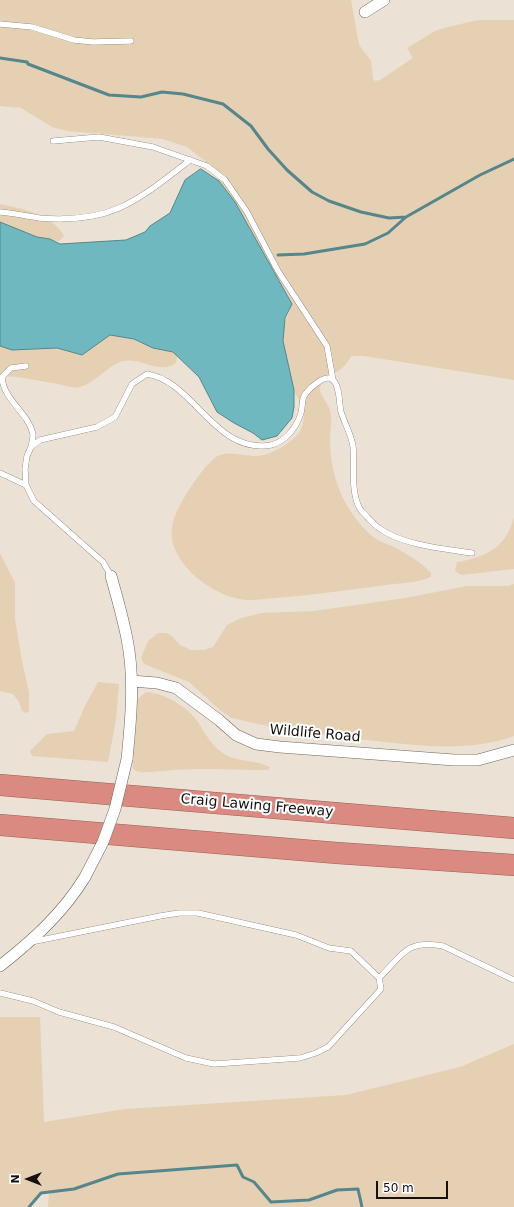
<!DOCTYPE html>
<html>
<head>
<meta charset="utf-8">
<style>
  body { margin:0 }
  #map { position:relative; width:514px; height:1207px; overflow:hidden; background:#ebe1d4; font-family:"DejaVu Sans",sans-serif }
  canvas { display:block }
  .north { position:absolute; left:8px; top:1159px; width:40px; height:40px; -webkit-text-stroke:3px #fff; paint-order:stroke; rotate:270deg; font-size:11px; font-weight:700; line-height:16px; text-align:center; color:#15120e }
  .north::after { content:''; display:block; margin:auto; width:14px; height:18px; background:#15120e; clip-path:polygon(50% 0,100% 100%,50% 72%,0 100%) }
  .scale { position:absolute; left:376px; top:1181px; width:72px; height:18px; box-sizing:border-box; border:2px solid #15120e; border-top:0; padding-left:5px; font-size:12px; line-height:14px; white-space:nowrap; color:#15120e; -webkit-text-stroke:3px #fff; paint-order:stroke }
</style>
</head>
<body>
<div id="map">
<canvas width="514" height="1207"></canvas>
<div class="north">N</div>
<div class="scale">50 m</div>
</div>
<script>
const c = document.querySelector('canvas').getContext('2d');
c.lineJoin = 'round';
function paint(path, color) {
  c.fillStyle = color;
  c.fill(path, 'evenodd');
}
function stroke(path, color, width, dash) {
  c.strokeStyle = color;
  c.lineWidth = width;
  c.lineCap = dash ? 'butt' : 'round';
  c.setLineDash(dash || []);
  c.stroke(path);
}
function write(font, color, halo, rows, align = 'center') {
  c.font = font + ' "DejaVu Sans",sans-serif';
  c.lineWidth = 4;
  c.setLineDash([]);
  c.textBaseline = 'middle';
  c.strokeStyle = halo;
  c.fillStyle = color;
  for (const [text, x, y, turn = 0] of rows) {
    c.save();
    c.translate(x, y);
    c.rotate((+turn || 0) * Math.PI / 180);
    c.textAlign = isNaN(turn) ? turn : align;
    if (halo) c.strokeText(text, 0, 0);
    c.fillText(text, 0, 0);
    c.restore();
  }
}
const green = new Path2D(`
  M 0,0 L 351,0 L 359,45 L 371,61 L 373,79 L 375,81 L 380,80 L 413,58 L 407,48 L 435,31 L 448,27 L 478,20 L 514,20 L 514,380 L 364,356 L 351,356 C 349,360 346,365 342,368 C 335,375 322,376 320,388 C 319,396 330,403 331,415 C 332,423 330,431 330,439 C 330,477 344,511 372,536 C 378,541 387,544 394,547 C 407,554 421,562 431,573 L 431,577 C 417,583 400,583 386,585 C 349,590 312,595 275,598 C 263,599 248,602 235,598 C 204,590 161,555 174,519 C 179,503 206,460 220,455 C 232,451 245,456 257,456 C 270,456 298,440 302,427 C 309,407 293,396 290,378 C 287,362 281,342 284,326 C 285,318 293,308 291,301 L 235,202 L 204,160 L 187,147 L 163,139 L 68,131 L 52,127 L 21,108 L 0,106 Z
  M 0,204 C 23,209 52,214 64,236 L 59,241 L 37,237 L 0,222 Z
  M 109,335 L 134,339 L 153,348 L 173,352 L 177,356 L 176,363 C 159,375 142,357 123,361 C 107,365 97,383 79,387 C 72,389 64,385 58,384 C 39,381 19,376 0,376 L 0,346 L 12,350 L 57,348 L 82,355 Z
  M 514,516 L 514,569 L 461,575 L 455,571 L 457,562 C 486,558 508,546 514,516 Z
  M 0,553 L 15,583 L 15,619 L 22,661 L 29,692 L 29,711 L 26,713 L 22,711 L 19,702 L 13,694 L 0,691 Z
  M 514,584 L 514,736 C 470,752 421,746 376,741 C 327,736 280,730 232,718 L 221,711 L 189,682 L 144,664 L 141,658 L 148,641 L 158,633 L 166,633 L 172,636 L 180,645 L 191,650 L 204,650 L 213,647 L 227,625 L 241,618 L 262,613 L 314,611 L 405,598 L 467,586 L 508,586 Z
  M 98,682 L 119,684 L 116,720 L 108,762 L 32,756 L 30,751 L 47,734 L 74,731 L 85,706 Z
  M 146,692 C 162,693 183,704 194,717 C 203,728 209,743 220,751 C 235,763 254,759 270,767 L 268,770 C 233,770 198,767 163,771 C 154,771 140,775 133,769 L 133,764 L 137,700 Z
  M 0,1017 L 40,1017 L 44,1122 L 125,1109 L 346,1095 L 460,1067 L 514,1044 L 514,1207 L 48,1207 L 49,1192 L 41,1193 L 29,1207 L 0,1207 Z`);
const water = new Path2D(`
  M 201,169 L 219,181 L 235,202 L 292,304 L 285,318 L 283,341 L 294,390 L 294,407 L 292,418 L 277,436 L 262,440 L 253,433 L 234,423 L 217,412 L 199,377 L 173,352 L 153,348 L 134,339 L 110,335 L 82,355 L 57,348 L 12,350 L 0,346 L 0,222 L 37,237 L 50,239 L 60,244 L 126,240 L 145,232 L 150,226 L 170,213 L 185,180 Z`);
const stream = new Path2D(`
  M 0,58 L 27,62 L 28,64 L 109,95 L 141,97 L 162,92 L 183,94 L 223,104 L 251,126 L 268,149 L 287,170 L 312,192 L 329,201 L 361,212 L 389,218 L 406,217
  M 278,255 L 304,254 L 365,244 L 388,233 L 406,217 L 480,175 L 514,159
  M 29,1207 L 41,1193 L 74,1189 L 118,1174 L 237,1165 L 243,1177 L 254,1182 L 271,1202 L 309,1200 L 337,1190 L 358,1189 L 362,1207`);
const lane = new Path2D(`
  M 0,24 L 32,27 L 74,40 L 93,42 L 131,41
  M 53,141 L 99,137 L 153,147 L 207,166 L 225,180 L 247,212 L 278,271 L 327,346 L 333,380
  M 0,212 C 13,213 26,216 39,218 C 111,224 136,202 190,160
  M 26,366 L 11,368 L 2,377 C 3,400 28,412 33,434 C 33,438 32,443 31,447
  M 0,473 L 26,485
  M 111,576 L 103,562 L 34,501 L 26,485 L 25,469 L 27,456 L 31,447 L 40,440 L 97,427 L 115,417 L 132,384 L 147,374 C 194,381 215,455 271,445 C 285,442 297,427 301,413 C 303,407 301,398 306,393 C 311,387 326,373 333,380 C 340,386 339,403 341,412 C 345,424 351,434 353,446 C 355,466 350,491 360,509 C 362,512 366,515 368,518 C 372,521 375,526 379,528 C 401,545 445,549 472,553
  M 379,978 C 402,956 405,939 443,946 L 514,980
  M 0,993 L 33,1001 L 59,1012 L 114,1027 L 186,1058 L 214,1064 L 300,1058 L 316,1053 L 328,1047 L 381,989 L 379,978 L 351,951 L 329,948 L 296,935 L 198,913 L 179,913 L 160,916 L 31,942`);
const street = new Path2D(`
  M 365,12 L 384,0
  M 111,576 C 117,597 123,618 127,639 C 135,678 131,719 127,759
  M 131,681 L 157,683 L 176,688 L 219,720 L 236,735 L 256,744 L 280,747 L 454,760 L 478,760 L 514,750
  M 0,966 C 33,940 63,913 85,877`);
const highway = new Path2D(`
  M 0,785 L 514,828
  M 0,825 L 337,853 L 514,865`);
const streetBridge = new Path2D(`
  M 85,877 L 103,842 L 115,809 L 127,759`);
const streetNames = [
  ["Wildlife Road",315,734,5],
  ["Craig Lawing Freeway",257,806,5]
];
paint(green, '#e6d0b4');
paint(water, '#6fb8c0');
stroke(water, '#54868b', 1);
stroke(stream, '#54868b', 3);
stroke(lane, '#6f665b', 6);
stroke(street, '#6f665b', 12);
stroke(highway, '#966059', 22);
stroke(lane, '#fff', 5.5);
stroke(street, '#fff', 11);
stroke(highway, '#db8a81', 21);
stroke(streetBridge, '#6f665b', 12, []);
stroke(streetBridge, '#fff', 11);
write('14px', '#15120e', '#fff', streetNames);
</script>
</body>
</html>
